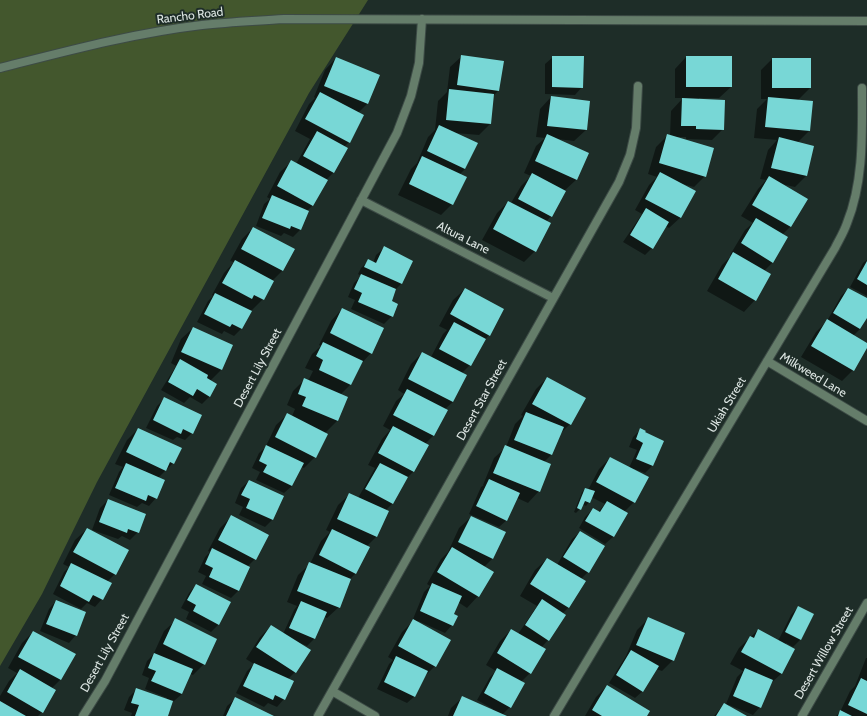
<!DOCTYPE html>
<html>
<head>
<meta charset="utf-8">
<style>
  body { margin:0 }
  canvas { display:block; background:#1e2d28 }
</style>
</head>
<body>
<canvas width="867" height="716"></canvas>
<script>
const c = document.querySelector('canvas').getContext('2d');
c.lineJoin = 'round';
function paint(path, color) {
  c.fillStyle = color;
  c.fill(path, 'evenodd');
}
function stroke(path, color, width, dash) {
  c.strokeStyle = color;
  c.lineWidth = width;
  c.lineCap = dash ? 'butt' : 'round';
  c.setLineDash(dash || []);
  c.stroke(path);
}
function write(font, color, halo, rows, align = 'center') {
  c.font = font + ' Cabin,sans-serif';
  c.lineWidth = 4;
  c.setLineDash([]);
  c.textBaseline = 'middle';
  c.strokeStyle = halo;
  c.fillStyle = color;
  for (const [text, x, y, turn = 0] of rows) {
    c.save();
    c.translate(x, y);
    c.rotate((+turn || 0) * Math.PI / 180);
    c.textAlign = isNaN(turn) ? turn : align;
    if (halo) c.strokeText(text, 0, 0);
    c.fillText(text, 0, 0);
    c.restore();
  }
}
const green = new Path2D(`
  M 0,0 L 368,0 L 309,93 L 97,482 L 42,594 L 0,666 Z`);
const shadow = new Path2D(`
  M 462,56 L 498,91 L 492,97 L 490,124 L 479,135 L 455,133 L 477,143 L 465,169 L 459,175 L 452,204 L 441,215 L 398,195 L 411,169 L 417,163 L 428,137 L 435,130 L 438,101 L 447,92 L 450,67 Z
  M 553,57 L 582,87 L 575,95 L 545,94 L 545,64 Z
  M 686,57 L 731,87 L 719,98 L 699,98 L 699,100 L 723,129 L 712,140 L 686,139 L 686,137 L 676,137 L 705,176 L 694,187 L 682,184 L 681,217 L 669,228 L 665,226 L 652,248 L 645,255 L 623,242 L 642,214 L 635,210 L 649,185 L 657,177 L 648,174 L 656,147 L 668,135 L 670,136 L 671,111 L 683,98 L 675,98 L 675,69 Z
  M 336,58 L 368,103 L 358,113 L 349,142 L 344,147 L 346,148 L 333,173 L 326,180 L 313,205 L 307,211 L 301,229 L 293,237 L 284,233 L 281,236 L 256,226 L 264,204 L 270,199 L 267,197 L 280,172 L 292,161 L 296,164 L 310,139 L 295,131 L 309,104 L 315,98 L 314,97 L 325,70 Z
  M 772,59 L 810,88 L 798,100 L 812,102 L 809,131 L 797,143 L 813,147 L 806,176 L 795,187 L 781,184 L 806,199 L 790,227 L 782,235 L 773,262 L 764,271 L 755,300 L 744,312 L 707,291 L 722,265 L 731,256 L 730,255 L 745,230 L 753,223 L 741,216 L 758,189 L 766,180 L 760,179 L 768,150 L 777,140 L 754,138 L 757,109 L 767,99 L 761,99 L 761,70 Z
  M 551,97 L 589,102 L 586,130 L 574,141 L 557,139 L 587,153 L 576,180 L 564,191 L 551,216 L 546,222 L 535,251 L 524,262 L 482,240 L 497,213 L 508,202 L 511,203 L 521,186 L 531,176 L 524,173 L 536,146 L 545,138 L 536,137 L 540,109 Z
  M 253,228 L 293,250 L 282,271 L 272,281 L 263,299 L 252,310 L 251,310 L 241,329 L 234,336 L 224,331 L 222,334 L 197,322 L 208,301 L 213,296 L 212,295 L 224,273 L 234,262 L 230,261 L 242,239 Z
  M 384,248 L 412,261 L 401,284 L 395,290 L 390,301 L 392,316 L 384,324 L 351,309 L 355,300 L 348,297 L 354,283 L 361,276 L 358,274 L 361,268 L 368,261 L 373,263 L 376,255 Z
  M 867,260 L 867,296 L 850,287 L 863,263 Z
  M 465,289 L 489,335 L 484,341 L 470,365 L 462,373 L 453,402 L 445,409 L 447,411 L 433,436 L 425,444 L 413,472 L 405,480 L 393,503 L 385,511 L 388,512 L 376,537 L 366,547 L 356,573 L 350,579 L 339,607 L 327,618 L 324,617 L 314,639 L 307,646 L 300,643 L 295,672 L 288,679 L 284,699 L 277,707 L 268,703 L 264,707 L 236,693 L 247,671 L 254,664 L 246,659 L 260,637 L 271,626 L 283,634 L 294,610 L 297,606 L 287,602 L 298,575 L 310,564 L 321,541 L 330,532 L 326,530 L 338,505 L 350,494 L 358,498 L 375,468 L 368,465 L 382,439 L 390,430 L 383,426 L 396,401 L 404,394 L 398,390 L 411,364 L 422,353 L 431,357 L 443,334 L 447,330 L 439,326 L 453,300 Z
  M 848,289 L 867,299 L 867,316 L 860,329 L 853,336 L 867,344 L 867,346 L 853,370 L 842,381 L 801,357 L 816,332 L 827,321 L 841,296 Z
  M 342,309 L 371,353 L 361,364 L 350,385 L 340,395 L 347,398 L 337,421 L 325,433 L 315,457 L 304,468 L 301,467 L 292,486 L 284,493 L 256,480 L 260,472 L 252,468 L 259,453 L 265,448 L 276,425 L 288,414 L 292,416 L 295,409 L 287,405 L 293,391 L 304,380 L 308,381 L 313,371 L 305,368 L 312,354 L 321,346 L 319,345 L 331,321 Z
  M 193,328 L 232,346 L 221,370 L 210,381 L 210,396 L 202,404 L 190,397 L 184,403 L 161,390 L 176,366 L 171,363 L 181,339 Z
  M 547,378 L 584,398 L 570,424 L 559,435 L 551,455 L 544,462 L 539,491 L 528,503 L 517,498 L 507,520 L 499,527 L 469,514 L 481,487 L 484,485 L 483,485 L 494,458 L 506,447 L 515,424 L 523,416 L 521,415 L 536,389 Z
  M 164,399 L 192,433 L 185,440 L 177,437 L 173,440 L 146,428 L 157,406 Z
  M 138,429 L 173,463 L 158,478 L 156,498 L 149,506 L 142,503 L 137,507 L 109,495 L 119,472 L 123,467 L 115,464 L 127,440 Z
  M 640,430 L 643,433 L 663,441 L 652,466 L 645,473 L 634,469 L 634,502 L 624,512 L 627,513 L 613,537 L 605,544 L 579,528 L 585,517 L 593,509 L 598,512 L 605,504 L 591,497 L 589,502 L 586,506 L 582,504 L 580,509 L 576,513 L 574,512 L 582,492 L 585,489 L 588,490 L 599,469 L 610,458 L 629,468 L 637,450 L 629,447 L 633,437 Z
  M 249,481 L 283,497 L 272,520 L 265,527 L 239,515 L 243,507 L 235,503 L 241,488 Z
  M 108,500 L 138,532 L 130,540 L 122,536 L 118,539 L 92,530 L 100,508 Z
  M 231,517 L 255,559 L 247,567 L 249,567 L 238,591 L 231,598 L 202,584 L 206,576 L 198,572 L 205,557 L 210,552 L 208,551 L 220,528 Z
  M 471,517 L 493,558 L 484,567 L 478,596 L 467,608 L 458,602 L 453,615 L 452,625 L 445,633 L 418,621 L 417,622 L 435,666 L 423,678 L 415,696 L 407,703 L 377,689 L 389,664 L 393,660 L 388,657 L 402,632 L 414,620 L 413,619 L 424,592 L 430,586 L 427,584 L 441,559 L 448,552 L 459,528 Z
  M 87,529 L 127,551 L 115,574 L 107,582 L 102,599 L 95,607 L 87,603 L 81,609 L 53,594 L 64,572 L 69,567 L 63,564 L 75,540 Z
  M 580,532 L 588,572 L 581,579 L 569,607 L 562,614 L 548,640 L 541,648 L 530,673 L 521,682 L 510,707 L 502,715 L 504,716 L 448,716 L 451,708 L 463,697 L 492,710 L 493,709 L 477,700 L 490,677 L 496,671 L 486,665 L 500,641 L 511,630 L 518,634 L 537,606 L 520,596 L 535,570 L 547,559 L 557,565 L 572,539 Z
  M 196,585 L 230,603 L 218,625 L 211,632 L 186,619 L 189,612 L 181,608 L 189,593 Z
  M 56,601 L 76,635 L 69,643 L 40,631 L 49,609 Z
  M 798,607 L 801,639 L 793,647 L 786,643 L 785,645 L 794,650 L 781,674 L 769,685 L 760,707 L 753,715 L 729,705 L 729,706 L 745,716 L 714,716 L 724,704 L 726,704 L 737,677 L 743,671 L 730,664 L 739,648 L 758,630 L 778,641 L 791,615 Z
  M 648,619 L 673,660 L 662,671 L 656,669 L 643,691 L 635,698 L 609,683 L 626,656 L 637,630 Z
  M 176,620 L 204,664 L 193,675 L 190,674 L 182,694 L 174,701 L 172,700 L 167,716 L 131,716 L 132,713 L 124,710 L 129,697 L 137,689 L 166,700 L 167,698 L 145,689 L 149,678 L 142,675 L 147,661 L 153,655 L 164,631 Z
  M 33,632 L 61,679 L 52,688 L 42,712 L 38,716 L 0,716 L 0,696 L 9,681 L 17,673 L 8,668 L 22,643 Z
  M 866,658 L 867,658 L 867,716 L 836,716 L 840,712 L 850,691 L 855,686 Z
  M 607,686 L 646,716 L 585,716 L 596,697 Z
  M 235,699 L 271,716 L 223,716 L 227,706 Z`);
const building = new Path2D(`
  M 461,55 L 504,61 L 499,91 L 457,85 Z
  M 552,56 L 584,56 L 583,88 L 552,87 Z
  M 686,56 L 732,56 L 732,87 L 686,87 Z
  M 336,57 L 380,75 L 368,104 L 324,86 Z
  M 772,58 L 811,58 L 811,88 L 772,88 Z
  M 449,89 L 494,94 L 491,124 L 446,120 Z
  M 320,92 L 364,115 L 350,143 L 305,119 Z
  M 551,96 L 590,101 L 587,130 L 547,126 Z
  M 768,97 L 813,101 L 810,131 L 765,127 Z
  M 682,98 L 725,100 L 724,130 L 696,129 L 696,126 L 681,126 Z
  M 439,125 L 478,143 L 465,169 L 427,151 Z
  M 317,131 L 348,148 L 334,173 L 303,156 Z
  M 547,134 L 589,153 L 577,180 L 535,161 Z
  M 667,134 L 714,148 L 706,177 L 659,163 Z
  M 779,137 L 814,146 L 807,176 L 771,168 Z
  M 422,156 L 467,177 L 453,205 L 409,184 Z
  M 291,160 L 328,180 L 313,206 L 277,186 Z
  M 660,172 L 696,191 L 681,218 L 645,199 Z
  M 532,173 L 566,191 L 552,217 L 518,199 Z
  M 769,176 L 808,199 L 791,227 L 752,205 Z
  M 272,195 L 309,211 L 301,230 L 291,226 L 290,229 L 262,218 Z
  M 508,201 L 551,223 L 536,252 L 493,229 Z
  M 646,208 L 669,222 L 653,249 L 630,235 Z
  M 756,218 L 788,237 L 773,263 L 741,243 Z
  M 253,227 L 295,249 L 283,271 L 241,249 Z
  M 384,246 L 413,261 L 402,284 L 364,267 L 368,259 L 376,263 Z
  M 733,252 L 771,274 L 756,301 L 718,279 Z
  M 235,260 L 274,281 L 264,300 L 254,295 L 252,299 L 222,283 Z
  M 867,261 L 867,285 L 857,279 Z
  M 361,274 L 396,289 L 392,301 L 398,304 L 393,317 L 358,302 L 362,293 L 354,289 Z
  M 465,288 L 504,309 L 490,336 L 450,314 Z
  M 848,288 L 867,298 L 867,318 L 860,329 L 833,313 Z
  M 215,293 L 252,311 L 242,329 L 232,324 L 230,327 L 204,314 Z
  M 342,308 L 384,328 L 372,354 L 330,333 Z
  M 827,319 L 867,343 L 867,348 L 854,371 L 811,346 Z
  M 454,322 L 486,339 L 471,366 L 439,349 Z
  M 193,327 L 233,345 L 222,370 L 181,352 Z
  M 323,342 L 363,361 L 351,385 L 319,370 L 323,360 L 316,356 Z
  M 422,352 L 467,375 L 453,402 L 408,379 Z
  M 180,359 L 208,375 L 207,378 L 217,384 L 210,397 L 197,389 L 193,396 L 168,382 Z
  M 547,377 L 586,398 L 571,425 L 532,404 Z
  M 304,378 L 348,397 L 338,421 L 302,406 L 306,397 L 298,394 Z
  M 407,389 L 448,410 L 434,436 L 393,415 Z
  M 164,397 L 202,415 L 193,434 L 183,429 L 181,434 L 153,420 Z
  M 526,412 L 564,427 L 552,455 L 514,440 Z
  M 287,413 L 328,434 L 316,458 L 275,437 Z
  M 393,426 L 429,445 L 414,472 L 378,453 Z
  M 138,428 L 182,448 L 174,464 L 170,462 L 166,471 L 126,452 Z
  M 640,428 L 646,431 L 645,432 L 664,441 L 653,466 L 636,459 L 643,443 L 636,439 Z
  M 266,445 L 304,463 L 292,486 L 263,472 L 267,465 L 259,461 Z
  M 505,445 L 551,464 L 540,492 L 493,473 Z
  M 610,457 L 649,477 L 635,503 L 596,482 Z
  M 126,463 L 165,480 L 157,499 L 148,495 L 146,501 L 115,488 Z
  M 380,463 L 408,477 L 393,504 L 365,489 Z
  M 489,479 L 520,493 L 507,521 L 476,506 Z
  M 249,480 L 284,496 L 273,520 L 246,508 L 250,499 L 241,495 Z
  M 585,488 L 595,491 L 590,503 L 585,501 L 581,510 L 577,508 Z
  M 349,493 L 389,511 L 377,537 L 337,519 Z
  M 108,499 L 146,514 L 139,533 L 128,529 L 127,533 L 99,522 Z
  M 607,501 L 628,513 L 614,537 L 585,521 L 593,508 L 600,512 Z
  M 231,515 L 269,535 L 256,560 L 218,540 Z
  M 471,516 L 506,532 L 493,559 L 458,542 Z
  M 87,528 L 129,550 L 116,575 L 73,552 Z
  M 332,529 L 370,547 L 356,574 L 319,555 Z
  M 580,531 L 605,546 L 589,573 L 563,557 Z
  M 452,547 L 494,572 L 479,597 L 437,572 Z
  M 212,548 L 250,567 L 239,591 L 209,577 L 213,568 L 205,564 Z
  M 547,558 L 586,581 L 569,608 L 530,584 Z
  M 309,562 L 351,579 L 340,608 L 297,591 Z
  M 71,563 L 112,583 L 103,600 L 93,595 L 89,602 L 60,586 Z
  M 432,583 L 462,596 L 454,614 L 458,616 L 453,626 L 420,611 Z
  M 196,584 L 231,602 L 219,625 L 193,611 L 196,605 L 187,600 Z
  M 542,599 L 566,615 L 549,641 L 525,625 Z
  M 56,600 L 86,612 L 77,636 L 46,624 Z
  M 301,601 L 327,612 L 315,639 L 289,628 Z
  M 798,606 L 814,614 L 801,640 L 785,632 Z
  M 648,617 L 685,633 L 674,661 L 636,645 Z
  M 175,618 L 217,639 L 205,665 L 163,644 Z
  M 413,619 L 451,640 L 436,667 L 398,646 Z
  M 271,625 L 311,650 L 296,673 L 256,647 Z
  M 511,629 L 546,649 L 531,674 L 497,653 Z
  M 758,629 L 795,649 L 782,674 L 741,652 L 750,636 L 754,638 Z
  M 33,631 L 76,654 L 61,680 L 18,657 Z
  M 631,650 L 659,666 L 643,692 L 616,675 Z
  M 154,653 L 193,669 L 182,694 L 151,681 L 156,671 L 148,668 Z
  M 396,656 L 428,671 L 415,697 L 384,682 Z
  M 254,663 L 294,681 L 285,700 L 275,695 L 273,700 L 243,686 Z
  M 497,668 L 525,683 L 511,708 L 484,693 Z
  M 745,668 L 773,680 L 761,708 L 733,696 Z
  M 20,669 L 56,690 L 43,713 L 7,692 Z
  M 861,678 L 867,681 L 867,714 L 848,705 Z
  M 607,685 L 650,711 L 647,716 L 602,716 L 592,710 Z
  M 136,688 L 173,701 L 168,716 L 135,716 L 139,705 L 131,703 Z
  M 462,696 L 507,716 L 453,716 Z
  M 235,697 L 274,716 L 226,716 Z
  M 0,701 L 26,716 L 0,716 Z
  M 724,703 L 747,716 L 716,716 Z
  M 840,710 L 852,716 L 838,716 Z`);
const street = new Path2D(`
  M 0,68 C 67,51 134,33 202,25 C 230,22 257,21 284,19 L 867,21
  M 361,200 L 553,298
  M 767,361 L 867,421
  M 332,691 L 375,716
  M 83,716 L 105,681 L 397,133 L 411,96 L 419,63 L 422,19
  M 318,716 L 619,182 L 630,155 L 636,128 L 638,86
  M 554,716 L 835,248 C 839,240 844,232 847,223 C 864,181 862,133 862,88
  M 802,716 L 867,603`);
const streetNames = [
  ["Rancho Road",190,16,-7],
  ["Altura Lane",463,238,27],
  ["Desert Lily Street",258,368,-62],
  ["Milkweed Lane",813,375,31],
  ["Desert Star Street",482,400,-61],
  ["Ukiah Street",727,405,-59],
  ["Desert Lily Street",105,653,-61],
  ["Desert Willow Street",824,653,-60]
];
paint(green, '#43572d');
paint(shadow, '#0007');
paint(building, '#78d7d6');
stroke(street, '#3d4b46', 10);
stroke(street, '#657d6a', 8);
write('12px', '#dde6e3', '#1e2d28', streetNames);
</script>
</body>
</html>
